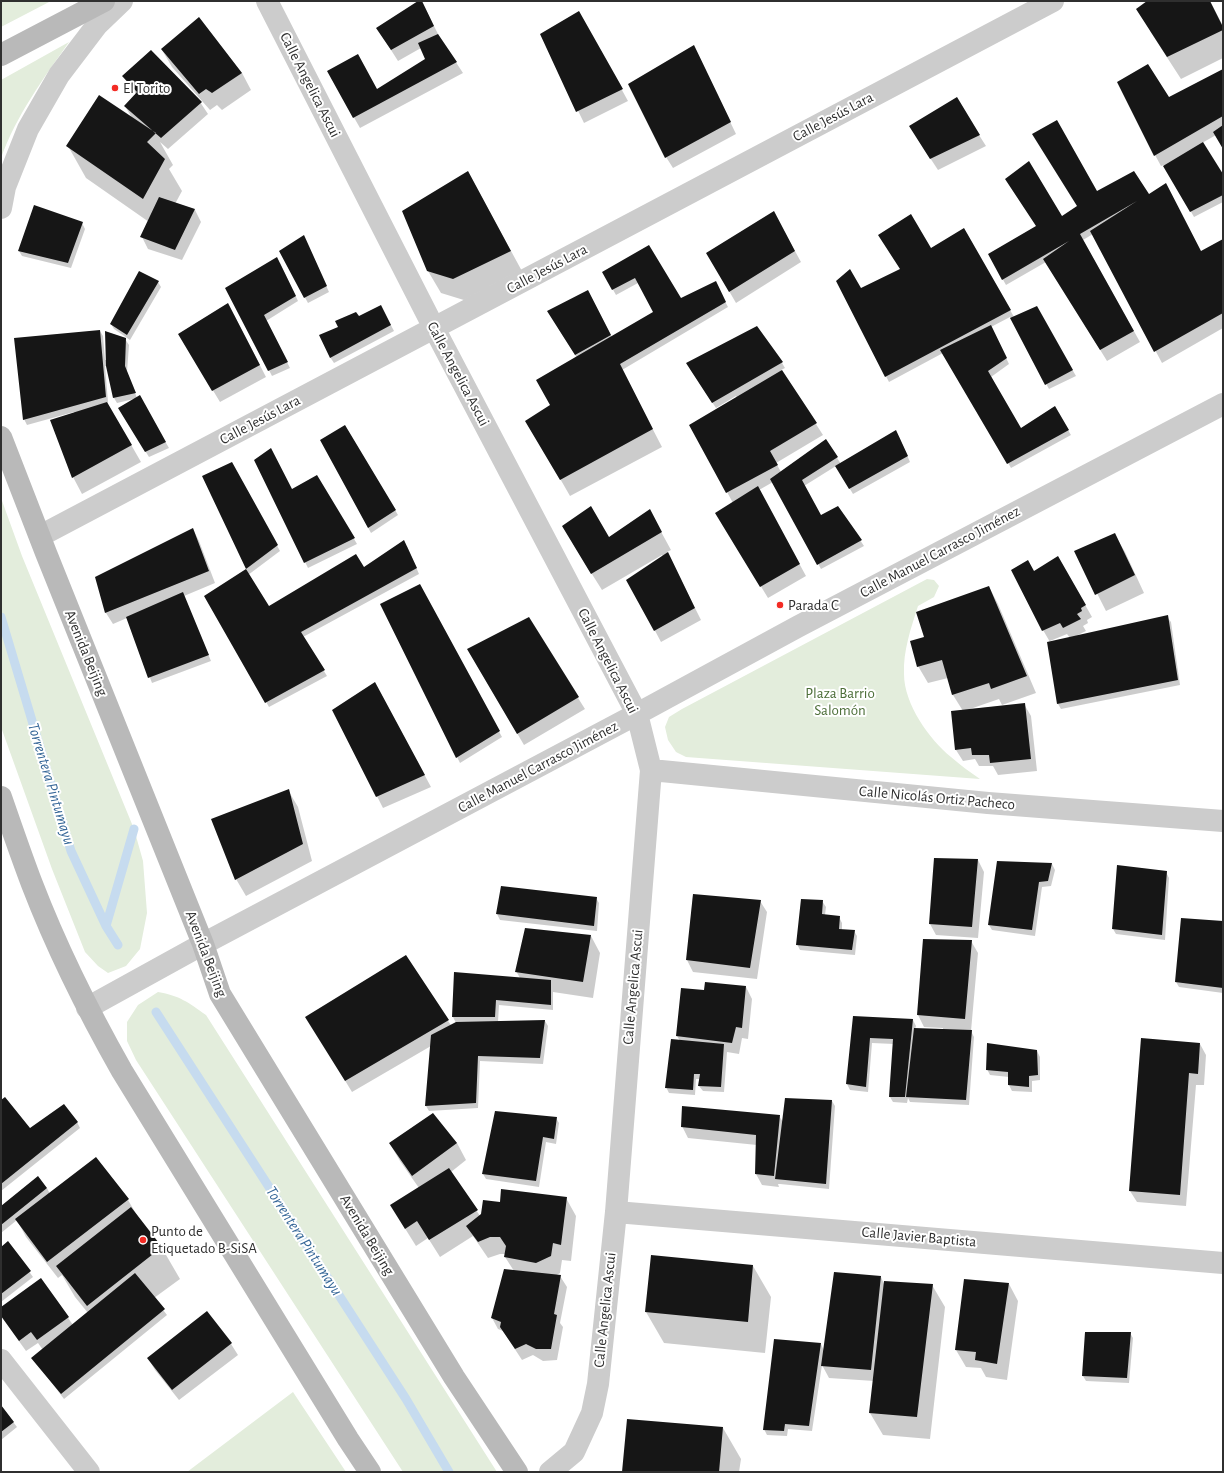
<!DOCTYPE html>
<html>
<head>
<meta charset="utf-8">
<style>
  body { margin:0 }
  #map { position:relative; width:1224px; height:1473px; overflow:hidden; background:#fff; font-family:"Alegreya Sans",sans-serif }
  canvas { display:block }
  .frame { position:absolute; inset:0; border:2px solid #2f2f2f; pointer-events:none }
</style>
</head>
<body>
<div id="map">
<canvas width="1224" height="1473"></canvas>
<div class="frame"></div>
</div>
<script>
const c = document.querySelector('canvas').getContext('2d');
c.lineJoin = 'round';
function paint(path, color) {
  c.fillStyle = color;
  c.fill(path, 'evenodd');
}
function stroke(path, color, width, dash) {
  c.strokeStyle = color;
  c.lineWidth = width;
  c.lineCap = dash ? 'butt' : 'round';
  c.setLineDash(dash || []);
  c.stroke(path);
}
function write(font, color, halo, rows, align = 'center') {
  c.font = font + ' "Alegreya Sans",sans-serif';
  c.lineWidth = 4;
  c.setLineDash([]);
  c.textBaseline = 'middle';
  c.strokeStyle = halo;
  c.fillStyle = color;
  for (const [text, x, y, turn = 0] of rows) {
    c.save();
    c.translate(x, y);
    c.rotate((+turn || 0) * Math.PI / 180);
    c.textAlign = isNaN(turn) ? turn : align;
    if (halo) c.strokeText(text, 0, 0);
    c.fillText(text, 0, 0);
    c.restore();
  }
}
const green = new Path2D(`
  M 1,1 L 51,1 L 1,27 Z
  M 69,42 C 43,79 16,116 1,158 L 1,80 Z
  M 1,498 L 22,556 L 134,829 L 143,861 L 147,913 L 140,949 L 126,966 L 108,973 L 98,966 L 85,952 L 52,869 L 1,727 Z
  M 927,579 L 934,580 L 939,586 L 934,597 L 918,606 C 911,628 903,651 904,674 C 904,704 929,739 951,757 C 960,765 970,772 980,779 L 686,757 L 676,752 L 668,740 L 665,727 L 669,717 L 682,709 Z
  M 158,992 C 180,996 188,1002 206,1015 L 497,1472 L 403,1472 L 136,1060 L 127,1041 L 127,1022 L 138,1005 Z
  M 293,1392 L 346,1472 L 187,1472 Z`);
const shadow = new Path2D(`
  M 420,1 L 421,1 L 427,12 L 440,38 L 463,73 L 360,128 L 328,72 L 377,90 L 427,59 L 421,48 L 398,61 L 377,28 Z
  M 1149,1 L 1210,1 L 1223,26 L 1223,58 L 1181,79 L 1150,31 Z
  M 579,12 L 628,101 L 584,123 L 541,35 Z
  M 199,19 L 242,73 L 251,90 L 222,110 L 217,105 L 210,110 L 172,67 L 162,50 Z
  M 694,47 L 736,134 L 673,168 L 666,157 Z
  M 1223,70 L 1223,147 L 1216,135 L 1202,143 L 1223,176 L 1223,202 L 1194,217 L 1164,165 L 1161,166 L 1155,155 L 1168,99 Z
  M 123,76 L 200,102 L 208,114 L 168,149 L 160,142 L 173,165 L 169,169 L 182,191 L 175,204 L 195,210 L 201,222 L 182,260 L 148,249 L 142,237 L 149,222 L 86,178 L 68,146 L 132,118 L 125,106 L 136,94 L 130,87 Z
  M 979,135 L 986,146 L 938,170 L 917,138 Z
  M 468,172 L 523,273 L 467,301 L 441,293 L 428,271 Z
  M 1097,192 L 1148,195 L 1201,252 L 1223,240 L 1223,328 L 1162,363 L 1093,234 L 1083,240 L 1140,342 L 1107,361 L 1046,262 L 1006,285 L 989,255 L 1062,218 Z
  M 82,223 L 85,229 L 71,268 L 22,256 L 19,251 Z
  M 780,224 L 801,262 L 736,303 L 707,253 Z
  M 964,229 L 1014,317 L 1037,308 L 1076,376 L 1049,389 L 1010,317 L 991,327 L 1009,364 L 991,377 L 1020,429 L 1054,407 L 1071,435 L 1011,468 L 943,353 L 889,382 L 837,281 L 861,289 L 901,270 L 930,249 Z
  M 306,242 L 329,292 L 308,303 L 280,252 Z
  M 648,247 L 681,299 L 718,288 L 728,307 L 622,370 L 662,447 L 570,496 L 527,421 L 552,406 L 577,358 L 558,328 L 588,291 L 612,337 L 655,312 L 638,283 L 616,295 L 603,272 Z
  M 280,263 L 298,301 L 266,321 L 290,368 L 272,376 L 227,288 Z
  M 158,282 L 161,287 L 130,340 L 114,329 L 111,324 Z
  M 384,312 L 394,331 L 334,363 L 330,357 L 358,317 Z
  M 234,315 L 266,377 L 220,402 L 186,346 Z
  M 757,328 L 782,363 L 785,368 L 781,370 L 823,435 L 776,463 L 781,472 L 826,441 L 841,464 L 899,437 L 910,462 L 853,494 L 836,466 L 804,486 L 820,516 L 838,507 L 864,546 L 821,569 L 773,482 L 759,490 L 806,576 L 768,598 L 723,524 L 733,503 L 691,426 L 737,398 L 736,396 L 716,408 L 690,369 Z
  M 100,331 L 103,336 L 105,360 L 107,360 L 125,339 L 129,345 L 127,372 L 137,398 L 139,397 L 169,448 L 149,457 L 122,414 L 134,399 L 117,403 L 114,398 L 107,366 L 105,366 L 108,402 L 107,403 L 141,462 L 82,494 L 73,477 L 74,412 L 27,425 L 24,419 Z
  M 345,426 L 398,515 L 371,533 L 321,440 Z
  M 255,460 L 292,490 L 317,476 L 357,544 L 308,568 Z
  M 232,463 L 280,551 L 248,575 L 269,608 L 363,569 L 407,546 L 419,574 L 303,637 L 327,676 L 269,707 L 206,596 L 247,569 L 204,477 Z
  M 659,528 L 671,550 L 667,552 L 701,620 L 661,642 L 628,580 L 663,557 L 662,555 L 602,590 L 573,544 Z
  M 193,529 L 199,541 L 215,583 L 184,596 L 211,661 L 152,683 L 127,618 L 113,624 L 106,613 L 97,577 Z
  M 1115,535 L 1125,552 L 1144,593 L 1106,611 L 1076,552 Z
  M 1058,557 L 1092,617 L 1087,620 L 1088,623 L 1083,626 L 1086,631 L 1076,636 L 1167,617 L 1171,622 L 1180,685 L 1061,709 L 1058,704 L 1050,642 L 1043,630 L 1034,572 ZM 1067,634 L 1070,638 L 1051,642 L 1050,641 Z
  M 419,585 L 502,737 L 460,763 L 381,604 Z
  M 989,587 L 998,604 L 1036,693 L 1002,705 L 999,699 L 970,709 L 1024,704 L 1031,716 L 1037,771 L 998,775 L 993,766 L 979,766 L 975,759 L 963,761 L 956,750 L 963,711 L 953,695 L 948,678 L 928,683 L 918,666 L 925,638 Z
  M 528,619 L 585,709 L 524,745 L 468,650 Z
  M 381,694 L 431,787 L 383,808 L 333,710 Z
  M 288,790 L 298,807 L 312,861 L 246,896 L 236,879 Z
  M 978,860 L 984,872 L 978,938 L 936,935 L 930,924 Z
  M 998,862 L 1052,864 L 1055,870 L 1051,886 L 1042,887 L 1035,936 L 992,930 L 989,925 Z
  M 1166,872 L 1169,878 L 1165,940 L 1116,934 L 1113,929 Z
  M 502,887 L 596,898 L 599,903 L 597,931 L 500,920 L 497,914 Z
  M 693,895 L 760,901 L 767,912 L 757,979 L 693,972 L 687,960 Z
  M 822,901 L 826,907 L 825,915 L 839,917 L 842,923 L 842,930 L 854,931 L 857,936 L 855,955 L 800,950 L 797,944 Z
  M 1223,922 L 1223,993 L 1179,987 L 1176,982 Z
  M 591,936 L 600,953 L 593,998 L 553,992 L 553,1010 L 499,1005 L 498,1022 L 545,1021 L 548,1026 L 543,1064 L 480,1061 L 478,1108 L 429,1111 L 426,1106 L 431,1046 L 352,1092 L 313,1028 L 448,1021 L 451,1025 L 456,1023 L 453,1017 L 520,978 L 516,971 Z
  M 924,940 L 971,941 L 978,953 L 971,1031 L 974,1037 L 969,1105 L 910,1102 L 908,1098 L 907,1103 L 893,1102 L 890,1097 L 894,1044 L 872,1043 L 868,1092 L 850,1090 L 847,1084 L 854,1017 L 913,1020 L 916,1026 L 915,1029 L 943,1030 L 943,1028 L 924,1027 L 918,1015 Z
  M 746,987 L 752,999 L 748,1039 L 742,1038 L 739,1054 L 727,1052 L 724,1092 L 703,1091 L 699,1086 L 700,1079 L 696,1079 L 695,1095 L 669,1093 L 666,1087 L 680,1041 L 677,1036 L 705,991 Z
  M 1200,1044 L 1206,1055 L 1204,1085 L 1196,1085 L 1186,1206 L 1137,1202 L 1130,1191 Z
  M 1037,1051 L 1040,1057 L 1040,1080 L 1032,1081 L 1032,1092 L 1012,1091 L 1009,1085 L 1009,1077 L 990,1075 L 987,1069 Z
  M 1,1101 L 30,1130 L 77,1122 L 80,1128 L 1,1191 Z
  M 832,1101 L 835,1106 L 829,1189 L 780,1184 L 778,1184 L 779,1187 L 762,1185 L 756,1174 L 757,1145 L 688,1138 L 682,1126 L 779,1116 L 783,1122 Z
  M 433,1114 L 457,1143 L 466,1160 L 451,1172 L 480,1216 L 501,1204 L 566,1198 L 576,1216 L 571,1261 L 562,1260 L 560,1273 L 555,1276 L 560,1276 L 567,1287 L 560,1323 L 563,1327 L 557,1360 L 543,1361 L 533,1355 L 522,1360 L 503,1331 L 498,1329 L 492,1318 L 514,1271 L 505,1257 L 506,1254 L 500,1254 L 488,1258 L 473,1236 L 440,1257 L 428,1238 L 416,1246 L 401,1222 L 419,1188 L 400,1161 L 390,1144 Z
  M 556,1118 L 559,1123 L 556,1144 L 546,1142 L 539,1187 L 486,1179 L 483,1174 Z
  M 47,1188 L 50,1194 L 128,1200 L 138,1217 L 162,1248 L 180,1279 L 154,1298 L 167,1315 L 64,1399 L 33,1358 L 43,1350 L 38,1343 L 26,1351 L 1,1316 L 1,1308 L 41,1279 L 73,1325 L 88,1313 L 75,1297 L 62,1275 L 58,1278 L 26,1237 L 17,1220 L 1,1233 L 1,1207 Z
  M 8,1242 L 33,1277 L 1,1302 L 1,1248 Z
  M 652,1256 L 753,1266 L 771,1297 L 765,1353 L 664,1343 L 646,1312 Z
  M 881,1277 L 884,1284 L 932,1285 L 945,1307 L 930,1439 L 883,1435 L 870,1413 L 874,1381 L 829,1378 L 822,1365 L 812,1431 L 788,1429 L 787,1436 L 767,1435 L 764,1429 L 821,1344 L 824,1351 Z
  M 1009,1284 L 1018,1301 L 1007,1380 L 986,1377 L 981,1368 L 966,1367 L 956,1350 Z
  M 207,1312 L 231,1344 L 238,1355 L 179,1400 L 155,1370 L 148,1358 Z
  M 1130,1333 L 1133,1338 L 1129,1383 L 1086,1381 L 1083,1376 Z
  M 1,1406 L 17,1427 L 1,1440 Z
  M 723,1428 L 741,1459 L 739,1472 L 623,1472 Z`);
const stream = new Path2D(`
  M 1,617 L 71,851 L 106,926 L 118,945
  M 106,926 L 134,829
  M 156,1012 L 406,1399 L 449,1472`);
const building = new Path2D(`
  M 418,1 L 422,1 L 434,26 L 391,50 L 376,28 Z
  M 1147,1 L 1210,1 L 1223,27 L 1223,30 L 1167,57 L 1136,9 Z
  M 579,11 L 623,89 L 576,112 L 540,34 Z
  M 199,17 L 242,73 L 212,93 L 206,89 L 199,94 L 161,49 Z
  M 438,34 L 457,62 L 353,118 L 327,71 L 358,54 L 377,89 L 425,59 L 418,43 Z
  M 694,45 L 731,122 L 665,158 L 628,84 Z
  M 151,50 L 202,102 L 161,138 L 124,106 L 137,92 L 122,76 Z
  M 1148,64 L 1169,97 L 1223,69 L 1223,116 L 1154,156 L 1117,82 Z
  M 99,95 L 156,133 L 147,142 L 165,159 L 143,199 L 66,146 Z
  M 957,97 L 980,135 L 930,159 L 909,126 Z
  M 1057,120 L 1097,191 L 1134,171 L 1149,194 L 1166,183 L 1201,251 L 1223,239 L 1223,313 L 1154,352 L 1090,231 L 1137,201 L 1080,234 L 1134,331 L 1100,350 L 1043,259 L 1069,241 L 1002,280 L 988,254 L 1036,226 L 1005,179 L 1029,161 L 1062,216 L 1077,206 L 1032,134 Z
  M 1223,125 L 1223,149 L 1213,132 Z
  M 1203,142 L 1223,174 L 1223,195 L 1190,212 L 1163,166 Z
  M 468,171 L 511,251 L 453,279 L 427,271 L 402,211 Z
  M 159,197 L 195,209 L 175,250 L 140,237 Z
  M 34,205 L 83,222 L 68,263 L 18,251 Z
  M 774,211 L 795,251 L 729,292 L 706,253 Z
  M 911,214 L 931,248 L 964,228 L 1011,310 L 885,377 L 836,281 L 850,269 L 861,288 L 900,269 L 878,235 Z
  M 304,235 L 327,286 L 304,298 L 279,251 Z
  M 649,245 L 681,298 L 716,281 L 726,302 L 620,364 L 653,429 L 560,480 L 525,421 L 550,405 L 536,380 L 653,312 L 635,278 L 612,290 L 602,272 Z
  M 277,257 L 296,296 L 264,315 L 288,362 L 268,371 L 225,288 Z
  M 139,271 L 159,281 L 127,335 L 110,324 Z
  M 588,290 L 611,335 L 575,355 L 547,311 Z
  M 228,303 L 260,365 L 212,391 L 178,334 Z
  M 381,305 L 391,325 L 330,358 L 319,335 L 338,327 L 335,321 L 356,312 L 359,316 Z
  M 1037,306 L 1073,370 L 1045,385 L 1010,318 Z
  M 991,325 L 1007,358 L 988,371 L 1021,428 L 1055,406 L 1069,430 L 1007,464 L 940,350 Z
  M 757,326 L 783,362 L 712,403 L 686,363 Z
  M 100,330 L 106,397 L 23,420 L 14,338 Z
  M 105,331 L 126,338 L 125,366 L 136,393 L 113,398 L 106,366 Z
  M 782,370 L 817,423 L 770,451 L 778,465 L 726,493 L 689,425 Z
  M 140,395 L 166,442 L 145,452 L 118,408 Z
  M 107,402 L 132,445 L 72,478 L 50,420 Z
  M 345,425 L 396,510 L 368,528 L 320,440 Z
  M 896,430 L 908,456 L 849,489 L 835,466 Z
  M 826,439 L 838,457 L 802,480 L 821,515 L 838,506 L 862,540 L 817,565 L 770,479 Z
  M 271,448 L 292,489 L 317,475 L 355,538 L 304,563 L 254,460 Z
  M 232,462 L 278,545 L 246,569 L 269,606 L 356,554 L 364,567 L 404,540 L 417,568 L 301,632 L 325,670 L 265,703 L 204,596 L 246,569 L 202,476 Z
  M 758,486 L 800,564 L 760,587 L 715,513 Z
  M 591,506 L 609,537 L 650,509 L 662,532 L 591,574 L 562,526 Z
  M 193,528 L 209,571 L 105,613 L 95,577 Z
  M 1115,533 L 1135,575 L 1095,595 L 1074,551 Z
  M 668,552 L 695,608 L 654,631 L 626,580 Z
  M 1058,556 L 1086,605 L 1081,608 L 1082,611 L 1077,614 L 1081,619 L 1063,628 L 1060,623 L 1042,631 L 1011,570 L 1028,560 L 1034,571 Z
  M 420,584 L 500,731 L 456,758 L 380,604 Z
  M 989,586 L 1027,676 L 991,689 L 989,683 L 952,695 L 942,660 L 917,667 L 910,641 L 924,637 L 916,612 Z
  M 183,592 L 209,655 L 148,678 L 126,617 Z
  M 1168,615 L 1178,680 L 1057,704 L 1047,642 Z
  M 529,617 L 579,697 L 517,734 L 467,649 Z
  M 375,682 L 425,775 L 376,797 L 332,710 Z
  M 1025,703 L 1031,759 L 990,763 L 989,755 L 972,755 L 971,748 L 955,750 L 951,711 Z
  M 289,789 L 303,844 L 235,880 L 211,819 Z
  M 934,858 L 978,859 L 972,927 L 929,924 Z
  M 997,861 L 1052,863 L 1048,881 L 1039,882 L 1032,930 L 988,925 Z
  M 1117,865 L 1167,871 L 1162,935 L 1112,929 Z
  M 501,886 L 597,897 L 594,926 L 496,914 Z
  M 693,894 L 761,900 L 750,968 L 686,960 Z
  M 801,899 L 823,900 L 822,914 L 840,916 L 839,929 L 855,930 L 852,950 L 796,945 Z
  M 1181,918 L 1223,921 L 1223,988 L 1175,982 Z
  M 525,928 L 591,935 L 583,982 L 515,972 Z
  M 923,939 L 972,940 L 965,1019 L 917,1015 Z
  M 406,955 L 449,1020 L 345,1081 L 305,1017 Z
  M 454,972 L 551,980 L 551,1005 L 496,1000 L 495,1017 L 452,1017 Z
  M 705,982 L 746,986 L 742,1028 L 736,1027 L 732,1043 L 676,1036 L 681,988 L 704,990 Z
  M 853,1016 L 913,1019 L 905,1097 L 889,1097 L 893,1039 L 870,1038 L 866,1087 L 846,1084 Z
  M 545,1020 L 540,1058 L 478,1056 L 476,1103 L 425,1106 L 431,1035 L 456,1022 Z
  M 914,1028 L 972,1030 L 966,1100 L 906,1097 Z
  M 1141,1038 L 1200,1043 L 1198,1074 L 1189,1073 L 1180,1195 L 1129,1191 Z
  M 671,1039 L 724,1044 L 721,1087 L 698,1086 L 700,1074 L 694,1074 L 693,1090 L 665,1088 Z
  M 987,1043 L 1037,1050 L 1038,1075 L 1029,1076 L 1029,1087 L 1008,1085 L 1008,1072 L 986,1070 Z
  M 5,1097 L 30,1128 L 64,1104 L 78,1122 L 1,1184 L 1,1100 Z
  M 785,1098 L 832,1100 L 826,1184 L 775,1179 Z
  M 682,1106 L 780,1115 L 774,1176 L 755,1174 L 756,1135 L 681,1127 Z
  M 495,1111 L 557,1117 L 554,1139 L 543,1137 L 536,1181 L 482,1174 Z
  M 433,1113 L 457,1143 L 412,1176 L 389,1143 Z
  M 96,1157 L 129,1199 L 47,1262 L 15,1219 Z
  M 449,1168 L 478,1210 L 429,1240 L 417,1221 L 405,1229 L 390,1205 Z
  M 38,1176 L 47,1188 L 1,1225 L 1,1206 Z
  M 501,1189 L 567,1197 L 561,1245 L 553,1243 L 551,1256 L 536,1263 L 504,1257 L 506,1246 L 500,1237 L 490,1237 L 478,1242 L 466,1226 L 481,1214 L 483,1200 L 500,1202 Z
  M 131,1207 L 162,1247 L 87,1306 L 56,1266 Z
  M 8,1241 L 31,1271 L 1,1294 L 1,1247 Z
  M 651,1255 L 753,1265 L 748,1322 L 645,1312 Z
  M 504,1269 L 561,1275 L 554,1314 L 557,1315 L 551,1349 L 536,1349 L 526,1344 L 515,1349 L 500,1327 L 501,1322 L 491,1318 Z
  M 834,1272 L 881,1276 L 871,1370 L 821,1366 Z
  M 135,1273 L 165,1309 L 61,1394 L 31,1358 Z
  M 41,1278 L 69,1317 L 37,1340 L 31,1332 L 19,1341 L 1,1316 L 1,1307 Z
  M 964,1279 L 1009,1283 L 997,1364 L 975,1360 L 976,1352 L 955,1350 Z
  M 884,1281 L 933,1284 L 917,1417 L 869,1413 Z
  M 207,1311 L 232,1343 L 172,1390 L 147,1358 Z
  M 1085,1332 L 1131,1332 L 1127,1378 L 1082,1376 Z
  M 774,1339 L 821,1343 L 809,1426 L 785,1424 L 784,1431 L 763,1430 Z
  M 1,1405 L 14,1422 L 1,1432 Z
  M 627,1419 L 723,1427 L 719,1472 L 622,1472 Z`);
const minor = new Path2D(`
  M 267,1 L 434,328 L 637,714 L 651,770 L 616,1212 L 598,1384 L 592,1413 L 574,1452 L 550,1472
  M 1,208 L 5,187 L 28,129 L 59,75 L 97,25 L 122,1
  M 40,536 L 1053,1
  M 651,770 L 988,803 L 1223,821
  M 87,1008 L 203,944 L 637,714 L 799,626 L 1223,404
  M 616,1212 L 1223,1263
  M 1,1360 L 89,1472`);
const secondary = new Path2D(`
  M 1,55 L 104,1
  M 1,437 L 46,553 L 203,944 L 220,994 L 454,1377 L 517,1472
  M 1,797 C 11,826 21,855 32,884 C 57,949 88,1011 122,1071 L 348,1439 L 370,1472`);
const markers = [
  [115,88,4,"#f32b24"],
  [780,605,4,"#f32b24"],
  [143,1240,4,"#f32b24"]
];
const streetNames = [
  ["Calle Angelica Ascui",310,85,63],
  ["Calle Jesús Lara",833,117,-28],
  ["Calle Jesús Lara",547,269,-28],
  ["Calle Angelica Ascui",458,374,62],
  ["Calle Jesús Lara",260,420,-28],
  ["Calle Manuel Carrasco Jiménez",940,552,-28],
  ["Avenida Beijing",86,653,68],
  ["Calle Angelica Ascui",608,661,63],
  ["Calle Manuel Carrasco Jiménez",538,767,-28],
  ["Calle Nicolás Ortiz Pacheco",937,798,5],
  ["Avenida Beijing",206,954,69],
  ["Calle Angelica Ascui",633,987,-85],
  ["Avenida Beijing",367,1235,59],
  ["Calle Javier Baptista",919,1237,5],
  ["Calle Angelica Ascui",605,1310,-84]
];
const poiNames = [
  ["El Torito",123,88],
  ["Parada C",788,605],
  ["Punto de",151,1231],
  ["Etiquetado B-SiSA",151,1248]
];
const parkNames = [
  ["Plaza Barrio",840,693],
  ["Salomón",840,710]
];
const waterNames = [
  ["Torrentera Pintumayu",51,784,73],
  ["Torrentera Pintumayu",304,1241,57]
];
paint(green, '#e3eddc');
paint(shadow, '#0003');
stroke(stream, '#c6dbef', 9);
paint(building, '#161616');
stroke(minor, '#ccc', 22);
stroke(secondary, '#b9b9b9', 22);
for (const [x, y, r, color] of markers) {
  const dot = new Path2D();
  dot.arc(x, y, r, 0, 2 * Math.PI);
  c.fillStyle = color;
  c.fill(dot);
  stroke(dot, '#fff', 1.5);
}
write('15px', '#2f2f2f', '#fff', streetNames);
write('15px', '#2f2f2f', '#fff', poiNames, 'left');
write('15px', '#4c6e38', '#fff', parkNames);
write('italic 16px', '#366798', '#fff', waterNames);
</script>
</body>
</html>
